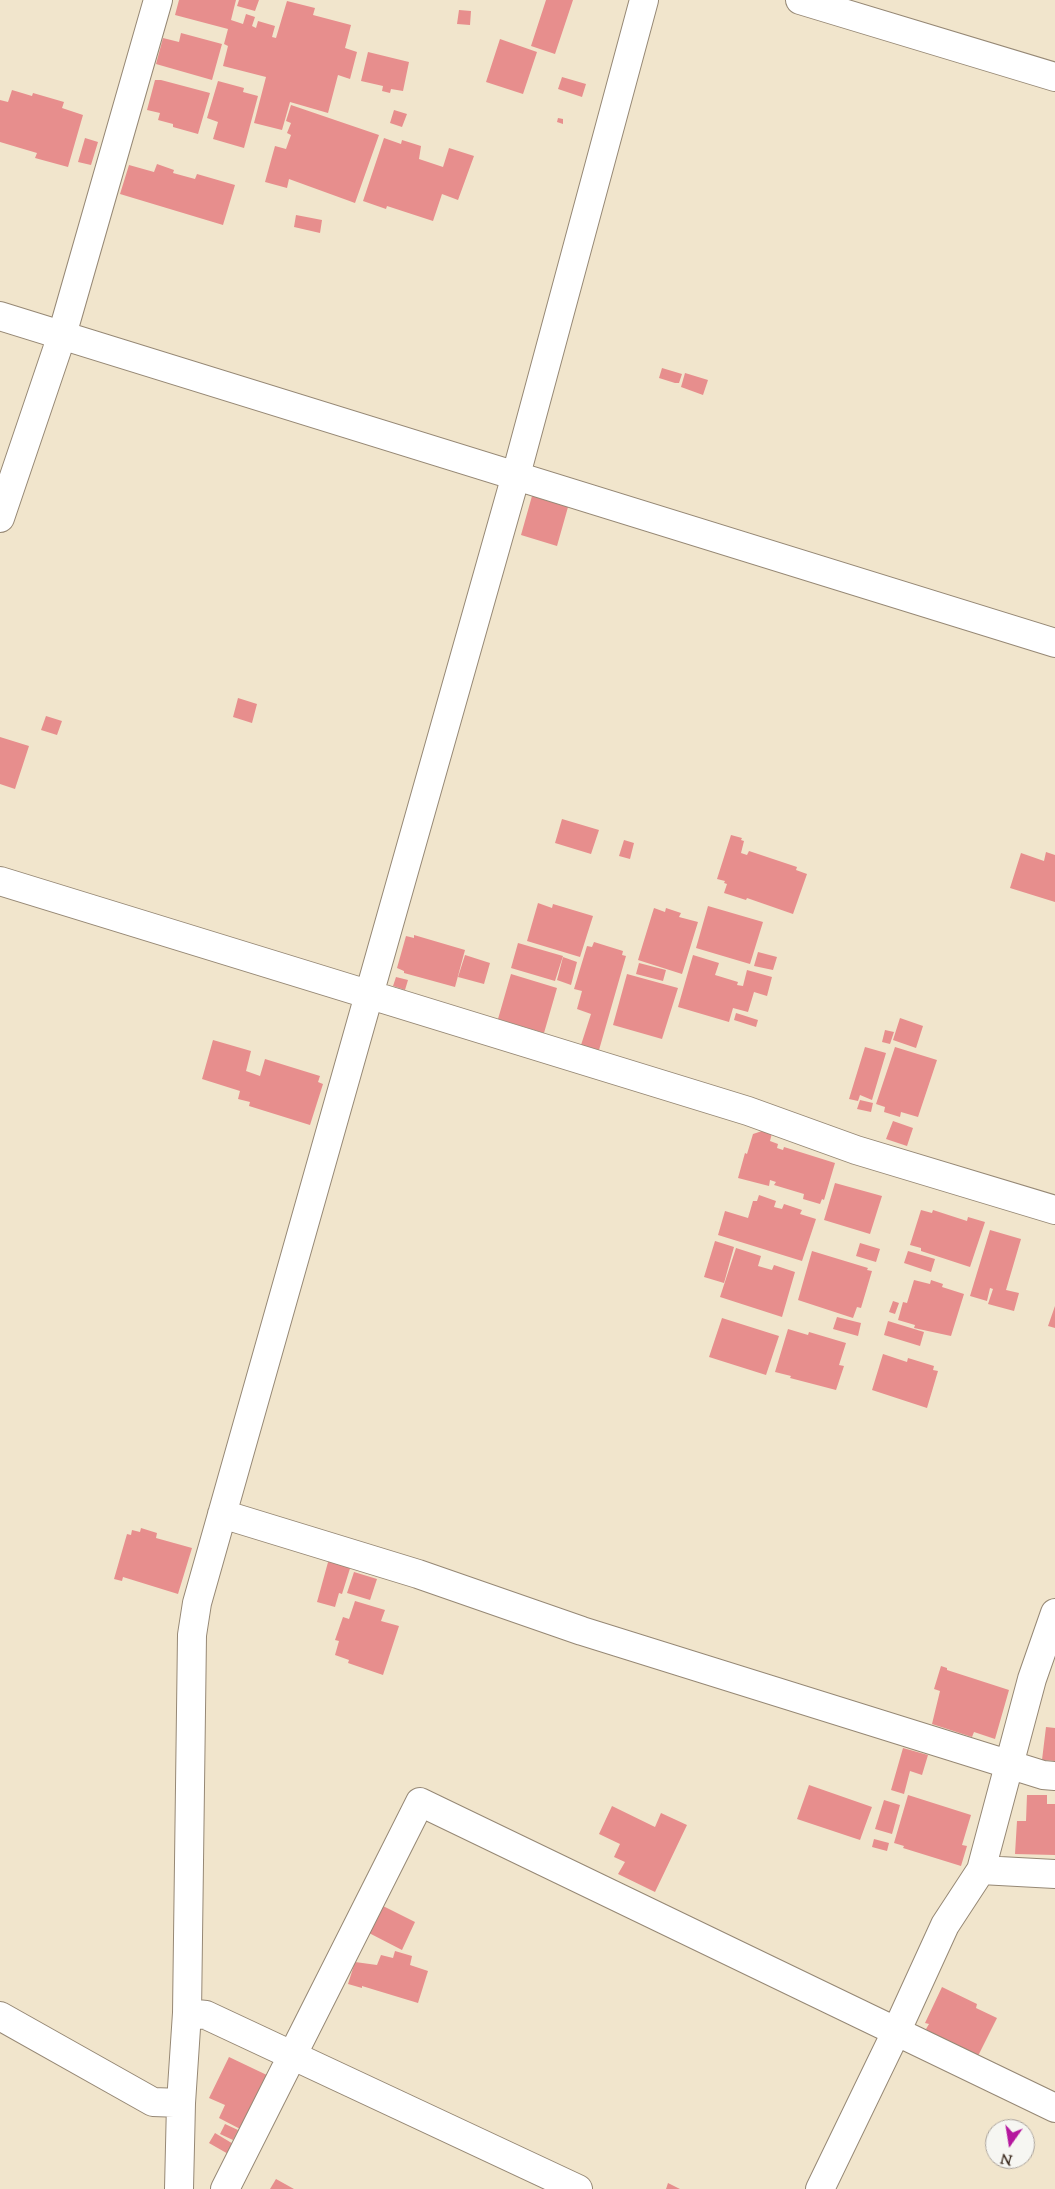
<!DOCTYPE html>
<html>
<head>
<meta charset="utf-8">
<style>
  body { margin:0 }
  #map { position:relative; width:1055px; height:2189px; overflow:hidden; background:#f1e5cc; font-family:"Sorts Mill Goudy",serif }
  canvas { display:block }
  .north { position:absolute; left:985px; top:2119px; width:50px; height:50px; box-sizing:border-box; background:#f6f6f2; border:1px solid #aba49d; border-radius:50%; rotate:193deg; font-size:14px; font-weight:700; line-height:20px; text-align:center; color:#3b2a1e }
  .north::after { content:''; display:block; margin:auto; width:18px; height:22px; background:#b5179e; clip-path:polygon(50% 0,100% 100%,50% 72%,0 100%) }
</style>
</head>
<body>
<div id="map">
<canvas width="1055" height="2189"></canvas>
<div class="north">N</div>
</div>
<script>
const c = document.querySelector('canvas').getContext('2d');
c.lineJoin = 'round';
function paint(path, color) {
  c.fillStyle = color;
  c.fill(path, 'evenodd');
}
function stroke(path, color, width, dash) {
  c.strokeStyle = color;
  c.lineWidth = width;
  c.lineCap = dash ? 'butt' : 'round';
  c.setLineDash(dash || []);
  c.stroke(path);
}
const building = new Path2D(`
  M 179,0 L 236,0 L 231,20 L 243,24 L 246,14 L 255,17 L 252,26 L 256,28 L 258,21 L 275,26 L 272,37 L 276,38 L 287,1 L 315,8 L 313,15 L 351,25 L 345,48 L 357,52 L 350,79 L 338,75 L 328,113 L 290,102 L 282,130 L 254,123 L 266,77 L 223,66 L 228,46 L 224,44 L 228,29 L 175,15 Z
  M 239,0 L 259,0 L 255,11 L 237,6 Z
  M 546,0 L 573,0 L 555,54 L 531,46 Z
  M 459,10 L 471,11 L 470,25 L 457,24 Z
  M 181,33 L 222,44 L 212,80 L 156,64 L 163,38 L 179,42 Z
  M 500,39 L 537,52 L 523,94 L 486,82 Z
  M 368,52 L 409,62 L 403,91 L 391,89 L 390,93 L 382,91 L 383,86 L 361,81 Z
  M 562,77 L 586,84 L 582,97 L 558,89 Z
  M 155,80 L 161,80 L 210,93 L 198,134 L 173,127 L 173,124 L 158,120 L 160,113 L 147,110 Z
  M 218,81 L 244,88 L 243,92 L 258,96 L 244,148 L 213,139 L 218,122 L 207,118 Z
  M 12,90 L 32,96 L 33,93 L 64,102 L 62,108 L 83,115 L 68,167 L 35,158 L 37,153 L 0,142 L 0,100 L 8,102 Z
  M 291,105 L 379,135 L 355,203 L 289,179 L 287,188 L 265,182 L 275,146 L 286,149 L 291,135 L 287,133 L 291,123 L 286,121 Z
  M 394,110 L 407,114 L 402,127 L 390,123 Z
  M 558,118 L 563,119 L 563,124 L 557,122 Z
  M 85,138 L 98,142 L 91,165 L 78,162 Z
  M 384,138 L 401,144 L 402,140 L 421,146 L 419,159 L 443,167 L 449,148 L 474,156 L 458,200 L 442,194 L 433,221 L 387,206 L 386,209 L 363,201 Z
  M 157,164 L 174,170 L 173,173 L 195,179 L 197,174 L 235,185 L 223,225 L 120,194 L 129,165 L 154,172 Z
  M 296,215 L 322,220 L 320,233 L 294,227 Z
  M 662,368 L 682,374 L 679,383 L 675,383 L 659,378 Z
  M 685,373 L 708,380 L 703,395 L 681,387 Z
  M 532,496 L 568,507 L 557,546 L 521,535 Z
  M 238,698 L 257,704 L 252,723 L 233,717 Z
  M 46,716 L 62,721 L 57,735 L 41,730 Z
  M 0,737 L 29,746 L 15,789 L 0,784 Z
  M 562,819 L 599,830 L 591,854 L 555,843 Z
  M 731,835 L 742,838 L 741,840 L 744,841 L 741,853 L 747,855 L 749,851 L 797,867 L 796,870 L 807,874 L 793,914 L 747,898 L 746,900 L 724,893 L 727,884 L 724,883 L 725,881 L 717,879 Z
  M 624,840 L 634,843 L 630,859 L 619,856 Z
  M 1046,852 L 1055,855 L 1055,902 L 1010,888 L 1021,853 L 1044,861 Z
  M 538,903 L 552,908 L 553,904 L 593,916 L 580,957 L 527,941 Z
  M 708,906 L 763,922 L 750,964 L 696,948 Z
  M 654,908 L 665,912 L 666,908 L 681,913 L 679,917 L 698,922 L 682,974 L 638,960 Z
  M 414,935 L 465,950 L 455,987 L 404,973 L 404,971 L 397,968 L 406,936 L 414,938 Z
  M 594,942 L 623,951 L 622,955 L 626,956 L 599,1050 L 581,1045 L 591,1014 L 577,1009 L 582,991 L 574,989 L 587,946 L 592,947 Z
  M 518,943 L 563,956 L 555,981 L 511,968 Z
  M 758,952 L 777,957 L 773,970 L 754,966 Z
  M 465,955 L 490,963 L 484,984 L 458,977 Z
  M 693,955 L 719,963 L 715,975 L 738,982 L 737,985 L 743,986 L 747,970 L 772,977 L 767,996 L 754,992 L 748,1012 L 733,1008 L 729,1022 L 678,1007 Z
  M 563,957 L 577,962 L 571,985 L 557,980 Z
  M 639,963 L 666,970 L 663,981 L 636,974 Z
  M 511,974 L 557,988 L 544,1033 L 498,1019 Z
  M 627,974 L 678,988 L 662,1039 L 613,1025 Z
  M 396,977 L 408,980 L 405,990 L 393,986 Z
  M 736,1013 L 758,1020 L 756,1027 L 734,1020 Z
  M 900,1018 L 923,1026 L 916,1048 L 893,1040 Z
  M 885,1030 L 894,1032 L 890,1044 L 882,1042 Z
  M 213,1040 L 251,1051 L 246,1071 L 260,1076 L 265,1059 L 320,1076 L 318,1082 L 323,1084 L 310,1125 L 249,1106 L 250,1102 L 238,1099 L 240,1091 L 202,1079 Z
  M 865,1047 L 886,1053 L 872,1100 L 860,1095 L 858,1101 L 849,1099 Z
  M 895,1047 L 937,1060 L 918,1117 L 901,1112 L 900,1117 L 884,1112 L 885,1107 L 876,1104 Z
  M 860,1100 L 873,1103 L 871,1112 L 857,1109 Z
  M 893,1121 L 913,1128 L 907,1146 L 886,1139 Z
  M 762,1131 L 772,1133 L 770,1141 L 778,1144 L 777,1148 L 783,1150 L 784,1147 L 835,1163 L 824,1200 L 822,1199 L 820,1204 L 803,1199 L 804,1194 L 774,1185 L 776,1182 L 770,1180 L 769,1186 L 738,1178 L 745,1153 L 747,1154 L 753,1134 Z
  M 835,1183 L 882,1196 L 870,1234 L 824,1220 Z
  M 759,1195 L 776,1201 L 774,1207 L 782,1209 L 784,1204 L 802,1210 L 800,1214 L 816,1219 L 802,1261 L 718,1235 L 725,1211 L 748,1218 L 753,1201 L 757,1201 Z
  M 921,1210 L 932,1213 L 933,1210 L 967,1221 L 968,1217 L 985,1222 L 970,1267 L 921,1251 L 921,1248 L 910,1245 Z
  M 990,1230 L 1021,1239 L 1006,1290 L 1019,1293 L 1014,1311 L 988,1304 L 993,1289 L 990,1288 L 987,1301 L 970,1296 Z
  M 715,1241 L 734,1247 L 724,1283 L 704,1277 Z
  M 860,1243 L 880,1249 L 876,1262 L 856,1256 Z
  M 736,1248 L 761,1256 L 758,1266 L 772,1270 L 774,1265 L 795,1272 L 782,1317 L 720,1297 Z
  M 812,1251 L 868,1268 L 867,1270 L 872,1271 L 861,1308 L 857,1307 L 853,1318 L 798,1300 Z
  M 908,1251 L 935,1259 L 931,1272 L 904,1263 Z
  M 914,1280 L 930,1284 L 931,1280 L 943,1284 L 942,1287 L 964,1294 L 951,1336 L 914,1328 L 915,1325 L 898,1320 L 903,1302 L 907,1303 Z
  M 893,1301 L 899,1303 L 895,1314 L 889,1312 Z
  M 1055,1306 L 1055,1328 L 1048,1326 Z
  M 837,1317 L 861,1323 L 858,1336 L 833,1329 Z
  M 722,1318 L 779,1336 L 766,1375 L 709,1357 Z
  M 888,1321 L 924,1332 L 920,1346 L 884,1335 Z
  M 788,1329 L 808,1335 L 809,1332 L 846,1343 L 839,1365 L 844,1366 L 836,1390 L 790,1378 L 791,1376 L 775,1372 Z
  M 883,1354 L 907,1362 L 908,1358 L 934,1366 L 933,1370 L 938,1371 L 927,1408 L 872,1390 Z
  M 141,1528 L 157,1533 L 156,1538 L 192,1548 L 178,1594 L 123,1577 L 122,1581 L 114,1579 L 127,1534 L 131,1535 L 132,1530 L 140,1532 Z
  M 330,1555 L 352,1562 L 342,1594 L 339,1593 L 335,1607 L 317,1602 Z
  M 354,1572 L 377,1579 L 370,1600 L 347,1593 Z
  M 355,1601 L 385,1610 L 381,1621 L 399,1626 L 383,1675 L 348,1663 L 349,1660 L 335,1655 L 339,1641 L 335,1640 L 343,1617 L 349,1619 Z
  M 941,1666 L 947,1668 L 947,1670 L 1009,1690 L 995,1739 L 974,1732 L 972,1737 L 932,1724 L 940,1691 L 934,1689 Z
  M 1046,1727 L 1055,1728 L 1055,1761 L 1042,1760 Z
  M 903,1748 L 928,1755 L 922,1775 L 910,1771 L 904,1794 L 891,1790 Z
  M 809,1785 L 872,1807 L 860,1840 L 797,1819 Z
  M 908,1795 L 971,1815 L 962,1845 L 967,1846 L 961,1866 L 903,1848 L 904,1846 L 894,1843 Z
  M 1027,1795 L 1047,1795 L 1047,1804 L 1055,1804 L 1055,1855 L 1015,1854 L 1017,1821 L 1026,1821 Z
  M 884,1800 L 900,1805 L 892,1834 L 875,1829 Z
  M 612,1806 L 655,1827 L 661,1813 L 687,1825 L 655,1892 L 618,1874 L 625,1862 L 614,1857 L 620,1844 L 599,1834 Z
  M 874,1839 L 889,1843 L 887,1851 L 872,1847 Z
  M 383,1906 L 415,1922 L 402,1950 L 369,1933 Z
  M 395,1951 L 412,1956 L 410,1965 L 428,1971 L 418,2003 L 362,1986 L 362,1988 L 348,1984 L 355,1962 L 377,1965 L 381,1955 L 393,1958 Z
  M 942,1987 L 977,2004 L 976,2008 L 997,2018 L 977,2058 L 930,2033 L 926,2029 L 929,2024 L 925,2023 Z
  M 229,2057 L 271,2077 L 244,2131 L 219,2118 L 225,2105 L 209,2098 Z
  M 225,2124 L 238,2130 L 233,2140 L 220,2134 Z
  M 215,2133 L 235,2145 L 230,2155 L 209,2143 Z
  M 276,2179 L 294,2189 L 270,2189 Z
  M 668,2183 L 680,2189 L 666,2189 Z`);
const minor = new Path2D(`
  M 0,316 L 1055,643
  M 0,518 L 62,335 L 158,0
  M 0,881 L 748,1111 L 856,1150 L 1055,1210
  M 222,1514 L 418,1574 L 582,1631 L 1043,1775 L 1055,1776
  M 981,1870 L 1055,1874
  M 187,2013 L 192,1635 L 197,1603 L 516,475 L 644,0
  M 0,2016 L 153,2102 L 181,2103
  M 179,2189 L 181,2103 L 187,2013 L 206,2015 L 578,2189
  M 225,2189 L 420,1802 L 1055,2108
  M 820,2189 L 897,2030 L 945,1925 L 981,1870 L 1032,1679 L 1055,1613`);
const tertiary = new Path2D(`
  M 800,0 L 1055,77`);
paint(building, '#e78e8d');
stroke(minor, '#968875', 30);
stroke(tertiary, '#968875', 30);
stroke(minor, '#fff', 28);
stroke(tertiary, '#fff', 28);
</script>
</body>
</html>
